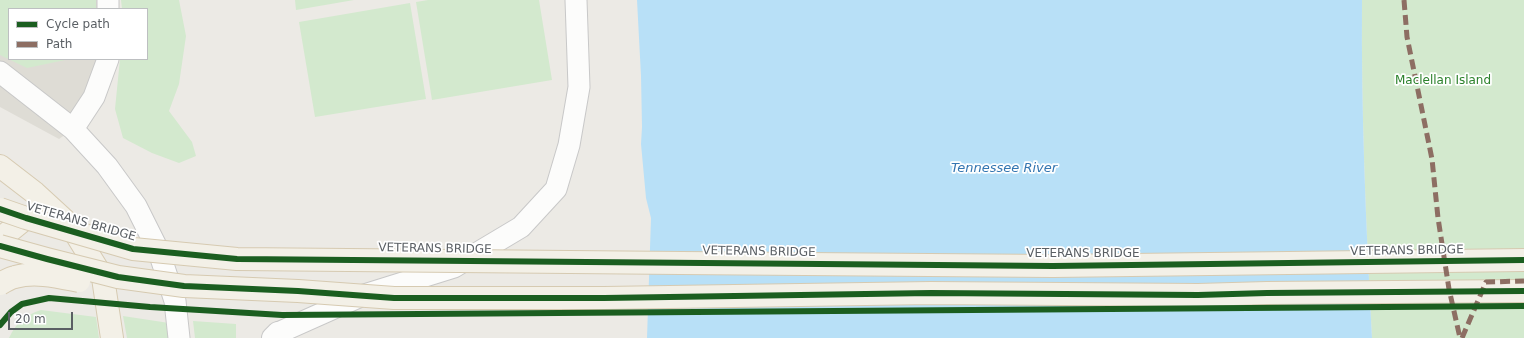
<!DOCTYPE html>
<html>
<head>
<meta charset="utf-8">
<style>
  body { margin:0 }
  #map { position:relative; width:1524px; height:338px; overflow:hidden; background:#eceae5; font-family:"DejaVu Sans",sans-serif }
  canvas { display:block }
  .legend { position:absolute; left:8px; top:8px; width:140px; height:52px; box-sizing:border-box; background:#fff; border:1px solid #bdbfc1; margin:0; padding:5px 7px; list-style:none; font-size:12px; color:#5a5f64 }
  .legend li { display:flex; align-items:center; gap:8px; height:20px }
  .legend b { width:20px; border:1px solid #bdbfc1 }
  .scale { position:absolute; left:8px; top:312px; width:65px; height:18px; box-sizing:border-box; border:2px solid #5a5f64; border-top:0; padding-left:5px; font-size:12px; line-height:14px; white-space:nowrap; color:#5a5f64; -webkit-text-stroke:3px #fff; paint-order:stroke }
</style>
</head>
<body>
<div id="map">
<canvas width="1524" height="338"></canvas>
<ul class="legend">
<li><b style="height:5px;background:#1b5e20"></b>Cycle path</li>
<li><b style="height:5px;background:#8d6e63"></b>Path</li>
</ul>
<div class="scale">20 m</div>
</div>
<script>
const c = document.querySelector('canvas').getContext('2d');
c.lineJoin = 'round';
function paint(path, color) {
  c.fillStyle = color;
  c.fill(path, 'evenodd');
}
function stroke(path, color, width, dash) {
  c.strokeStyle = color;
  c.lineWidth = width;
  c.lineCap = dash ? 'butt' : 'round';
  c.setLineDash(dash || []);
  c.stroke(path);
}
function write(font, color, halo, rows, align = 'center') {
  c.font = font + ' "DejaVu Sans",sans-serif';
  c.lineWidth = 3.5;
  c.setLineDash([]);
  c.textBaseline = 'middle';
  c.strokeStyle = halo;
  c.fillStyle = color;
  for (const [text, x, y, turn = 0] of rows) {
    c.save();
    c.translate(x, y);
    c.rotate((+turn || 0) * Math.PI / 180);
    c.textAlign = isNaN(turn) ? turn : align;
    if (halo) c.strokeText(text, 0, 0);
    c.fillText(text, 0, 0);
    c.restore();
  }
}
const education = new Path2D(`
  M 0,0 L 108,0 L 108,9 L 9,9 L 9,59 L 108,59 L 73,129 L 59,139 L 0,107 Z`);
const green = new Path2D(`
  M 0,0 L 96,0 L 96,9 L 9,9 L 9,59 L 70,59 L 27,68 L 0,55 Z
  M 121,0 L 179,0 L 186,36 L 179,84 L 169,111 L 192,142 L 196,156 L 179,163 L 152,153 L 123,138 L 115,109 L 120,59 L 147,59 L 147,9 L 122,9 Z
  M 295,0 L 354,0 L 296,10 Z
  M 428,0 L 539,0 L 552,80 L 432,100 L 416,2 Z
  M 1362,0 L 1524,0 L 1524,338 L 1372,338 C 1366,225 1361,113 1362,0 Z
  M 410,3 L 426,99 L 315,117 L 299,22 Z
  M 41,310 L 96,317 L 99,338 L 9,338 C 16,323 25,315 41,310 Z
  M 123,316 L 169,323 L 169,338 L 127,338 Z
  M 193,321 L 236,324 L 236,338 L 195,338 Z`);
const water = new Path2D(`
  M 637,0 L 1362,0 C 1361,113 1366,225 1372,338 L 647,338 L 651,218 L 646,198 L 641,144 L 642,127 L 641,76 Z`);
const minor = new Path2D(`
  M 108,0 L 108,9
  M 0,72 L 73,129 L 107,166 L 136,206 L 159,252 L 175,301 L 179,338
  M 73,129 L 94,97 L 108,59
  M 278,333 L 361,296 L 454,267 L 521,227 L 556,189 L 569,145 L 579,87 L 576,0`);
const tertiary = new Path2D(`
  M 273,338 L 278,333`);
const primary = new Path2D(`
  M 0,166 L 35,193 L 71,226 L 103,278 L 112,338
  M 0,239 L 26,218
  M 681,263 L 1053,266 L 1524,260`);
const primaryBridge = new Path2D(`
  M 0,209 L 26,218 L 133,249 L 237,259 L 681,263
  M 0,246 L 47,259 L 118,277 L 184,286 L 298,291 L 394,298 L 604,298 L 931,293 L 1198,295 L 1267,293 L 1524,291
  M 0,284 C 5,281 10,278 15,277 C 35,271 59,277 79,281`);
const quiet = new Path2D(`
  M 1404,0 L 1407,37 L 1432,159 L 1438,218 L 1449,289 L 1460,338
  M 1462,338 L 1486,282 L 1524,281`);
const cycleway = new Path2D(`
  M 0,209 L 26,218 L 133,249 L 237,259 L 1053,266 L 1524,260
  M 0,246 L 47,259 L 118,277 L 184,286 L 298,291 L 394,298 L 604,298 L 931,293 L 1198,295 L 1267,293 L 1524,291
  M 0,325 L 11,312 L 22,304 L 49,298 L 150,307 L 282,315 L 1524,306`);
const parkNames = [
  ["Maclellan Island",1443,81]
];
const streetNames = [
  ["VETERANS BRIDGE",81,222,16],
  ["VETERANS BRIDGE",435,249,1],
  ["VETERANS BRIDGE",1407,251,-1],
  ["VETERANS BRIDGE",759,252,1],
  ["VETERANS BRIDGE",1083,254]
];
const waterNames = [
  ["Tennessee River",1004,169]
];
paint(education, '#dedcd5');
paint(green, '#d3e9ce');
paint(water, '#b8e0f7');
stroke(minor, '#c8c8c8', 23);
stroke(tertiary, '#c8c8c8', 24);
stroke(primary, '#d6cab1', 24);
stroke(minor, '#fcfcfb', 21);
stroke(tertiary, '#fcfcfb', 22);
stroke(primary, '#f3f0e7', 22);
stroke(primaryBridge, '#d6cab1', 24, []);
stroke(primaryBridge, '#f3f0e7', 22);
stroke(quiet, '#8d6e63', 5, [10, 5]);
stroke(cycleway, '#1b5e20', 6);
write('12px', '#2c822c', '#fff', parkNames);
write('12px', '#5a5f64', '#fff', streetNames);
write('italic 13px', '#3476b1', '#fff', waterNames);
</script>
</body>
</html>
